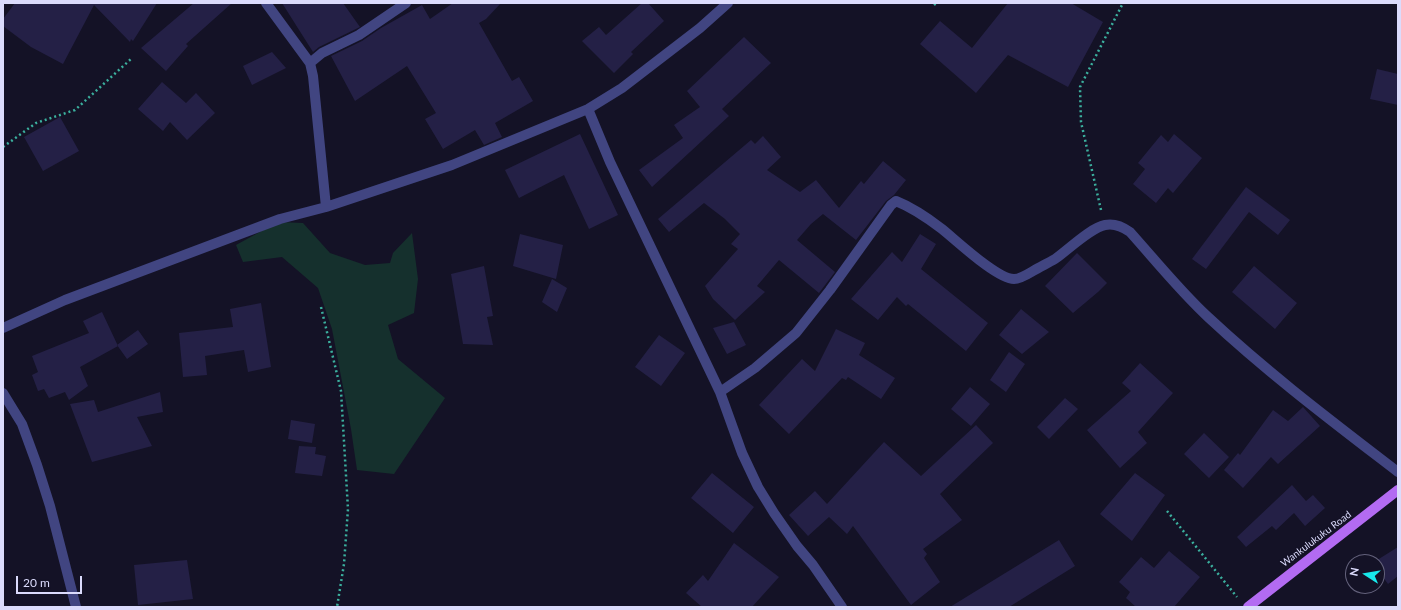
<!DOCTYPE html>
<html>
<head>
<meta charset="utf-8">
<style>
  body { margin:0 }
  #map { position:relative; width:1401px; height:610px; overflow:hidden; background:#141226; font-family:Lato,sans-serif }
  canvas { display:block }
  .frame { position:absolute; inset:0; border:4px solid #dbdbfc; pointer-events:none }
  .north { position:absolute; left:1345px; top:554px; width:40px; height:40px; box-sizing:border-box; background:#141226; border:1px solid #64627c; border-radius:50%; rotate:282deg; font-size:11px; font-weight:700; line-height:16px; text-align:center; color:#dbdbfc }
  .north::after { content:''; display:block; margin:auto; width:14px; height:18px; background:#18e9eb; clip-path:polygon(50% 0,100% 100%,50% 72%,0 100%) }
  .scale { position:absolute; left:16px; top:576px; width:66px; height:18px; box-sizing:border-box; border:2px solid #dbdbfc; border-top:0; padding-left:5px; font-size:12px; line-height:14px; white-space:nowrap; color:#dbdbfc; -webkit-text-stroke:3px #141226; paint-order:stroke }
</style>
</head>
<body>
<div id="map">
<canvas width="1401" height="610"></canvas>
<div class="frame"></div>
<div class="north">N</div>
<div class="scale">20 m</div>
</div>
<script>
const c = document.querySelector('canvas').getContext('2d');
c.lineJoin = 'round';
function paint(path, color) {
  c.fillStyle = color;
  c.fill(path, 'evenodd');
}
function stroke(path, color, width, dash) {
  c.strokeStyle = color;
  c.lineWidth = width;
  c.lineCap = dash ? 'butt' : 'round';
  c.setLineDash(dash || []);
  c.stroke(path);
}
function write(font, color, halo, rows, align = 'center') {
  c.font = font + ' Lato,sans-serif';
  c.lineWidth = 3;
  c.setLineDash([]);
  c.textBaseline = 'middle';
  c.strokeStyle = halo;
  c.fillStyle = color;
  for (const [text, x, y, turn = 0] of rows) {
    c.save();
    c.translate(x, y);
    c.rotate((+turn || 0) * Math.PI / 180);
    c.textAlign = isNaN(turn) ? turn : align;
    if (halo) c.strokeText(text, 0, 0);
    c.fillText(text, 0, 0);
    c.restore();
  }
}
const green = new Path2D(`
  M 278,222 L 303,223 L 330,253 L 365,265 L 390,263 L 393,253 L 412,233 L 418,279 L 414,313 L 388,325 L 398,359 L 445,398 L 394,474 L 357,470 L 351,429 L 332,329 L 318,288 L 282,257 L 243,262 L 236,245 Z`);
const building = new Path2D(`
  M 15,3 L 157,3 L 133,41 L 131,39 L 130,42 L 94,5 L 63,64 L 31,47 L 3,26 L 3,19 Z
  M 194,3 L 232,3 L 186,44 L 188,46 L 166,71 L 141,48 Z
  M 282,3 L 343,3 L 360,27 L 319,47 L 313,52 Z
  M 453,3 L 501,3 L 486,19 L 479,23 L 512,81 L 519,77 L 533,101 L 495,123 L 502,137 L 484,145 L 475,130 L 443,149 L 425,119 L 436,113 L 407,66 L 355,101 L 331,56 L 362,41 L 381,28 L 422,5 L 430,19 Z
  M 642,3 L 648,3 L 664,21 L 631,52 L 633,54 L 614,73 L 582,41 L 599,27 L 606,35 Z
  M 1008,3 L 1071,3 L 1103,22 L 1068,87 L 1008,55 L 976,93 L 920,44 L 940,21 L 972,48 Z
  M 744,37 L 771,63 L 722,109 L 729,116 L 652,187 L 639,170 L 683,138 L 674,125 L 700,107 L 687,91 Z
  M 272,52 L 286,68 L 252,85 L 243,66 Z
  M 1377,69 L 1398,74 L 1398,105 L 1370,99 Z
  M 162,82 L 186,103 L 196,93 L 215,113 L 187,140 L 170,122 L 163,131 L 138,109 Z
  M 60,117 L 79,151 L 43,171 L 24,137 Z
  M 580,134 L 618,215 L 589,229 L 564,175 L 519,198 L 505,170 Z
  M 1174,134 L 1202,158 L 1173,193 L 1168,188 L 1156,203 L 1133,184 L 1145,169 L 1138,163 L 1161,135 L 1168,142 Z
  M 763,136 L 781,157 L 767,170 L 800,192 L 816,180 L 839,208 L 861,181 L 864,184 L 883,161 L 906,180 L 894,195 L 886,201 L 856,240 L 823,214 L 811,224 L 797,240 L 835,272 L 819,293 L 779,260 L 757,286 L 765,292 L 735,320 L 713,299 L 705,286 L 738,249 L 731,244 L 740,234 L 725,219 L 704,203 L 669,232 L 658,219 L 751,140 L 755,144 Z
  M 1246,187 L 1290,220 L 1278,235 L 1249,212 L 1206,269 L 1192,259 Z
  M 520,234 L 563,245 L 556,279 L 513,266 Z
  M 920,234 L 936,244 L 921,269 L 988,323 L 966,351 L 908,304 L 906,306 L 897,297 L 878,320 L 851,299 L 892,252 L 902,262 Z
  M 1077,253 L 1107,283 L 1098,292 L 1073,313 L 1045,286 Z
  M 484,266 L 493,316 L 487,317 L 493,345 L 463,344 L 451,274 Z
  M 1254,266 L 1297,303 L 1275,329 L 1232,292 Z
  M 552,279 L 567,288 L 557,312 L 542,302 Z
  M 261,303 L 271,367 L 248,372 L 244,350 L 205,356 L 207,375 L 183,377 L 179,333 L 233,327 L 230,309 Z
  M 1021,309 L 1049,332 L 1022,354 L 999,335 Z
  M 102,312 L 118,346 L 80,367 L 88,386 L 69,400 L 65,392 L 49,398 L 44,389 L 38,391 L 32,375 L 38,372 L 32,356 L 89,333 L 83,321 Z
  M 734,322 L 746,345 L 727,354 L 713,328 Z
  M 836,329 L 865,343 L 859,355 L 895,378 L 881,399 L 848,377 L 846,380 L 842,378 L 789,434 L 759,405 L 802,359 L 815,371 Z
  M 138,330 L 148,344 L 127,359 L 117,345 Z
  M 659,335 L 685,353 L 661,386 L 635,367 Z
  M 1009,352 L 1025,364 L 1006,392 L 990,380 Z
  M 1140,363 L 1173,393 L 1138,432 L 1147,443 L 1120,468 L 1087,430 L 1131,391 L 1122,383 Z
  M 970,387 L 990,404 L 971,426 L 951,409 Z
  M 160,392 L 163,412 L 137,417 L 152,446 L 92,462 L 70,404 L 94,400 L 98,412 Z
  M 1065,398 L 1078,409 L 1049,439 L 1037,427 Z
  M 1303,407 L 1320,426 L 1278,464 L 1271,457 L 1243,488 L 1224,470 L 1238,453 L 1240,455 L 1273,410 L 1288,421 Z
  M 291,420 L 315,424 L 312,443 L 288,439 Z
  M 976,425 L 993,443 L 940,494 L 962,520 L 923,549 L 927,554 L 924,558 L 940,582 L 911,605 L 853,526 L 847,534 L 829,517 L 808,536 L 789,515 L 815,491 L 827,504 L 884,442 L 921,476 Z
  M 1204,433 L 1229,457 L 1209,478 L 1184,454 Z
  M 299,446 L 316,447 L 315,454 L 326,456 L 322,476 L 295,473 Z
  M 712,473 L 754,507 L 733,533 L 691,498 Z
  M 1135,473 L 1165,495 L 1132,541 L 1100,514 Z
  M 1292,485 L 1306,501 L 1313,495 L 1325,508 L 1305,526 L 1294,513 L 1276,530 L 1272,526 L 1246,547 L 1237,537 Z
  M 1059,540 L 1075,566 L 1009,607 L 950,607 Z
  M 734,543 L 779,577 L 752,607 L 702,607 L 686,593 L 703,575 L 708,581 Z
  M 1398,547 L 1398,576 L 1388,584 L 1377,569 L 1377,562 L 1374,562 Z
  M 1169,551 L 1200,577 L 1174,607 L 1136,607 L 1126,598 L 1130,592 L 1119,582 L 1141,557 L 1154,568 Z
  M 187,560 L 193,599 L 138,605 L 134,565 Z`);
const path = new Path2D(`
  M 934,5 L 936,3
  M 3,147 L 36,123 L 75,110 L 131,59
  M 1101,210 L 1081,122 L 1080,87 L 1123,3
  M 321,307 L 341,391 L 348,509 L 344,564 L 337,607
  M 1167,511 L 1237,597`);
const minor = new Path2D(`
  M 266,3 L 310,63
  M 588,109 L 610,162 L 720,392 L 742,453 L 758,487 L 774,513 L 797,546 L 813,565 L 842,607
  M 326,207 L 313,76 L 310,63 L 322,53 L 359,35 L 406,3
  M 3,328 L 65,300 L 280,219 L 326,207 L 452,165 L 588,109 L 622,88 L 700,28 L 728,3
  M 720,392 L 755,368 L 796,333 L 830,290 L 891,205 L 896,201 C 911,207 929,219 942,229 C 957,241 997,279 1014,279 C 1020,279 1028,274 1033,271 C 1040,267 1048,263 1055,259 C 1068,250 1090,228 1105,225 C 1114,223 1123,227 1130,232 C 1156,261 1180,291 1208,317 C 1268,373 1333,422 1398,472
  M 3,393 L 22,424 L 37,465 L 50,506 L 76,607`);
const major = new Path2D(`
  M 1248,607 L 1398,490`);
const streetNames = [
  ["Wankulukuku Road",1316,539,-37]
];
paint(green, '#15302d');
paint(building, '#242046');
stroke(path, '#3bb09e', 2.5, [2, 3]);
stroke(minor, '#414581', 10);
stroke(major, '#b36bf2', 10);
write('10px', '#dbdbfc', '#141226', streetNames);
</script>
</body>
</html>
